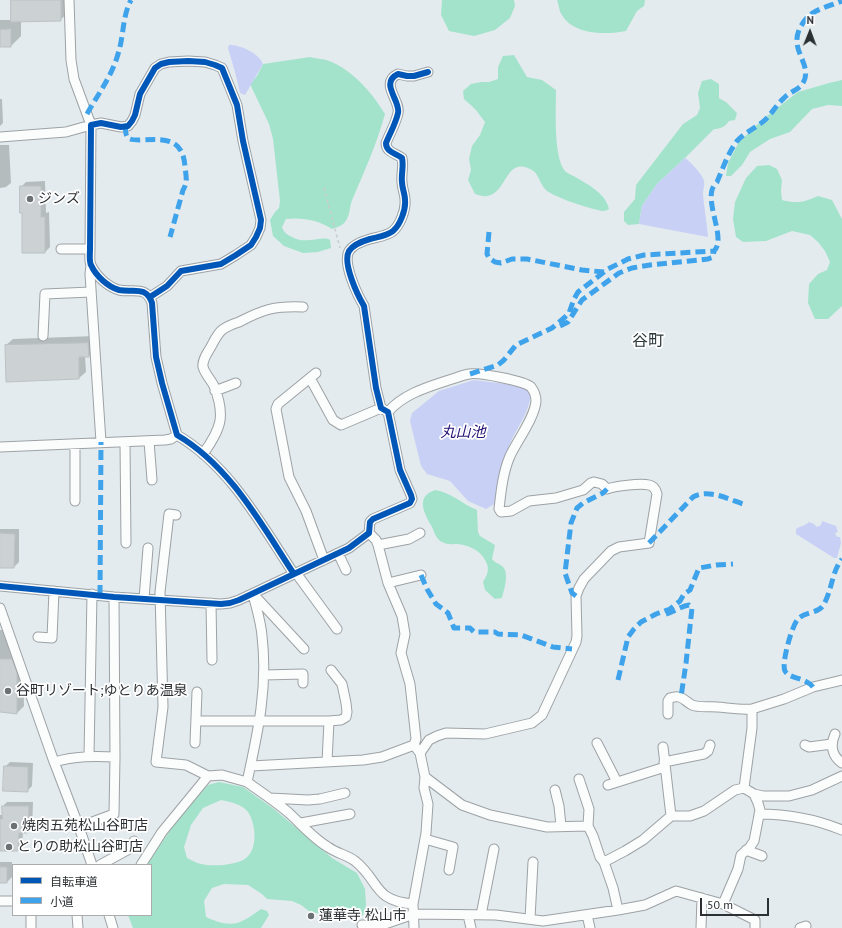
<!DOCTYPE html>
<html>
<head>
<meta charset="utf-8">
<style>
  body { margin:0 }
  #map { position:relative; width:842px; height:928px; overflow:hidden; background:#e3ebee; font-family:"PT Sans","Noto Sans JP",sans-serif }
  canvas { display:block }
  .legend { position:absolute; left:12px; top:864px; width:140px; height:52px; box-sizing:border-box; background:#fff; border:1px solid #aaacad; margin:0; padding:5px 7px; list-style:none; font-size:12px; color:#2b3032 }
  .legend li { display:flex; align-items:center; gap:8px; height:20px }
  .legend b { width:20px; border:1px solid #aaacad }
  .north { position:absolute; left:790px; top:12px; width:40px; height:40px; -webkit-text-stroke:3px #fff; paint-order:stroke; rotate:1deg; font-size:11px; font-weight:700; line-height:16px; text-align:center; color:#2b3032 }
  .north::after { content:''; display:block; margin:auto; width:14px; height:18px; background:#2b3032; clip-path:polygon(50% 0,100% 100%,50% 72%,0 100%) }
  .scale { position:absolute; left:700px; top:898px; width:69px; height:18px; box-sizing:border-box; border:2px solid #2b3032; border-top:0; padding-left:5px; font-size:12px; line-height:14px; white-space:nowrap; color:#2b3032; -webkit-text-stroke:3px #fff; paint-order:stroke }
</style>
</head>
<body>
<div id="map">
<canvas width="842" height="928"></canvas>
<ul class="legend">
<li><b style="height:5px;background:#0057b8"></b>自転車道</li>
<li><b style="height:5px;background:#3ea3eb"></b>小道</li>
</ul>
<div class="north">N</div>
<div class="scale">50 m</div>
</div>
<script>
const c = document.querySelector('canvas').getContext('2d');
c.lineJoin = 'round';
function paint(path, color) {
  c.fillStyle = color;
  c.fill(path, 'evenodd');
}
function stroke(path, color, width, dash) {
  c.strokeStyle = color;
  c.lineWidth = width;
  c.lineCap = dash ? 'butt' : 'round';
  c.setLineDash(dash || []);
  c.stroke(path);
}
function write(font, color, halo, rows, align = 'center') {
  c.font = font + ' "PT Sans","Noto Sans JP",sans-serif';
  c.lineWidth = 3.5;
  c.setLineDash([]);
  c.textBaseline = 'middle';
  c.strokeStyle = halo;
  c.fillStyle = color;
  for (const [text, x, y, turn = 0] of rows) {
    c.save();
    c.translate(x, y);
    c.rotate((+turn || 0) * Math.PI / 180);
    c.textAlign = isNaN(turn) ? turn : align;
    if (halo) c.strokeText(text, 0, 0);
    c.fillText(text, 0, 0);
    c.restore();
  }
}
const green = new Path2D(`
  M 442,0 L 514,0 L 515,6 L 510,18 L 495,30 L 474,36 L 449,31 L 441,15 Z
  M 557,0 L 645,0 L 644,6 L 637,11 L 626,31 C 607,35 573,35 562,15 C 559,11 559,5 557,0 Z
  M 514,55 L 527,77 L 542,80 L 556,90 C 556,108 553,160 566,172 C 569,174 574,176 577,178 C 589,185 606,194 609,209 C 607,210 605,211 603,211 C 593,210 553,197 546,190 C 540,185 539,174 532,170 C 505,155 508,193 487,196 C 484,197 479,195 475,194 L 468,180 L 471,170 L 469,159 L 472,146 L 480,135 L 485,122 L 476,110 L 464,99 L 463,91 L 471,84 L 481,82 L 489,82 L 498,79 L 498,67 L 503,56 Z
  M 310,57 C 318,59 327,59 334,63 C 355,73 373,94 385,114 C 377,143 365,170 353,198 C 349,206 351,214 345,222 C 342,226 337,227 332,229 C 319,220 301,217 286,219 L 282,227 C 284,232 285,233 290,236 C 306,246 321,235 330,240 L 331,248 L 318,252 L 303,253 L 284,246 L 273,236 L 270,220 L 275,212 L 279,208 L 280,201 L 273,139 L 269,124 L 250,84 L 257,76 L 263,64 Z
  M 711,79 L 719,84 L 719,98 L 726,102 L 737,113 L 735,120 L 729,121 C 725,127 720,129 714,129 L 685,158 L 657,184 L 642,206 L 639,224 L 628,225 L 624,221 L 624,212 L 635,199 L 636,185 L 683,124 L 697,115 L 700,108 L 698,93 L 702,81 Z
  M 842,80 L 842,106 L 828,105 L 812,109 L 790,132 L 770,139 L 750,152 L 742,165 L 731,176 L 726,176 L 728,163 L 739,142 L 763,119 L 798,92 L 829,83 Z
  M 769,165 L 777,169 L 782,180 L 781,191 L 782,200 C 797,204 805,202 818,196 L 832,200 L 842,219 L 842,306 L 828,319 L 815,319 L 808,303 L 809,284 L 818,274 L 827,270 L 830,262 L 825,251 L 818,242 L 810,235 L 792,231 L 766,241 L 743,242 L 736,237 L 733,219 L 735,202 L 746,178 L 757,166 Z
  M 435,490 C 451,492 462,504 477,510 L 478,532 L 480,536 L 495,545 L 492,559 C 495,563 498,563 502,566 C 510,572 504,590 502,598 L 495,599 L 485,590 L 483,582 C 488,574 490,568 485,560 C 480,550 468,545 457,544 C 452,544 447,545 442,542 C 437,540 434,532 432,527 C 424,513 415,497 435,490 Z
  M 219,782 L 243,787 L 274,809 L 332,858 L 357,873 L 365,889 L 366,905 L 363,915 L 353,919 L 320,914 L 309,911 L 301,905 L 292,901 L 267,899 L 262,894 L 248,885 L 224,884 L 212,888 L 204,901 L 206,917 C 216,922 232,927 242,921 C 249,918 255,913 261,909 L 267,911 L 269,915 L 261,928 L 133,928 L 128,915 L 151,915 L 151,865 L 146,865 L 181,815 L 208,785 ZM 221,800 C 230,802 242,804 248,812 C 256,824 258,849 246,858 C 238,865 212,867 201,864 C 196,863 192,860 187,858 L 184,847 L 191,825 L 203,808 Z`);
const water = new Path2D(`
  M 229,45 C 241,45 259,53 263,64 L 245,95 L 240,93 L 235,72 L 228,48 Z
  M 685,158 C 690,161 703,175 704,181 C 705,185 703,190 703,194 C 704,208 707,223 708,237 L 639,224 L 642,206 L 657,184 Z
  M 474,380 L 522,386 L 531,394 C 529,414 516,428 509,446 C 502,464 499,483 496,503 L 486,509 L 468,501 L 450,481 L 427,474 L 421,466 L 410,421 L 412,413 L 439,391 Z
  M 822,521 L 836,526 L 838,532 L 835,533 L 837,537 L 840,537 L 841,543 L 837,558 L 834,558 L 796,534 L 796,529 C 800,526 805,526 809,522 L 814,524 L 817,527 L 821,525 Z`);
const shadow = new Path2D(`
  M 12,0 L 67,0 L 67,14 L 60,20 L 21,21 L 21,36 L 11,46 L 0,46 L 0,20 L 12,20 Z
  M 0,99 L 2,99 L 3,123 L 0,126 Z
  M 0,145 L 9,145 L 11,183 L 6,187 L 0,188 Z
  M 45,181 L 46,213 L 49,212 L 50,247 L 45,252 L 23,212 L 21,187 L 26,182 Z
  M 95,336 L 96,349 L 89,356 L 85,356 L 86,372 L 79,378 L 6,345 L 13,339 Z
  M 0,529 L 19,529 L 19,562 L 14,567 L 0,567 Z
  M 0,630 L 10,630 L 23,666 L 24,706 L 17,713 L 0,711 Z
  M 10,762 L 33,763 L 32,786 L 27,791 L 5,767 Z
  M 7,802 L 33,802 L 32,828 L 28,832 L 23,832 L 22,846 L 18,850 L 0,850 L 0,815 L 3,815 L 3,806 Z
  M 0,862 L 12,862 L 12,877 L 7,882 L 0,882 Z`);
const building = new Path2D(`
  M 11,0 L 61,0 L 61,21 L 11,22 Z
  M 11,29 L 11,47 L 0,47 L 0,30 Z
  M 20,186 L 41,186 L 41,217 L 45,217 L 45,253 L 22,253 L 22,213 L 20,213 Z
  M 88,343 L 89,357 L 79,357 L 79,379 L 6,382 L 5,345 Z
  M 0,533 L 15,534 L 14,568 L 0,568 Z
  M 0,659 L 12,659 L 17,673 L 17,714 L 0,712 Z
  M 4,766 L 28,767 L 28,792 L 3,791 Z
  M 2,806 L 29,806 L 28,833 L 19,833 L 18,851 L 0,851 L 0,819 L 2,819 Z
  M 0,867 L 7,867 L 7,883 L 0,883 Z`);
const path = new Path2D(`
  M 324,188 L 340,248`);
const minor = new Path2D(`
  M 0,137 L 66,132 L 91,125 L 74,79 L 71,60 L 69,0
  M 61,249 L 90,249
  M 91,265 L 90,274 L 101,442
  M 150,297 L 167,286 L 181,271 L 221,264 L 236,255 L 251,245 L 256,237 L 260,228 L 261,220 L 243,141 L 237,105 L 222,68 L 215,65 L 205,62 L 188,61 L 169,62 L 161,64 L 155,68 L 140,94 L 135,115 L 132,121 L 128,126 L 121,127 L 101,123 L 91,125 L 90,249 C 90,254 89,261 91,265 C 96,276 108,287 119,290 C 133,293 146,285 152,303 L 156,357 L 162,383 L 177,435 C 230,466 261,524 294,574
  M 43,336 L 45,294 L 91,292
  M 316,373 L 278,404 L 276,409 L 289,477 L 306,511 L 324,560
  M 310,378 L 333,420 L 341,425 L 381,408
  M 215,391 L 236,383
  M 388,412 C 403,394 428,387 449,380 C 456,378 463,375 469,374 C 479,372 524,381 531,387 C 534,391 536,397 536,401 C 535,417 517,441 510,456 C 503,472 501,491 499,509 L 501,512 L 511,511 L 529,501 L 556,498 L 583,490 L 591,483 L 594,482 L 602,484 L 607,489 C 616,486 640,483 649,485 C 654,486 656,490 657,494 L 649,543 L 619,547 L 611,551 L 584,579 L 579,588 L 576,596 L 577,636 L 576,642 L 542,715 L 532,723 L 485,734 L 446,733 L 437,736 L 429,740 L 420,753
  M 149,441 L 152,480
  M 125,442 L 126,543
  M 75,444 L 75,501
  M 0,447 L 165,440 L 171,439 L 177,435
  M 203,454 C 221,429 226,416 214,386 C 211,380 205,374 203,367 C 202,361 206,355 209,350 C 213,344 216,335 222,330 C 227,326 233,324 239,322 C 264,309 274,306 303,307
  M 176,515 L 169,514 L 160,592 L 163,707 L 156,762 L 186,765 L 208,776
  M 369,533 L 376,540 L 378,545 L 388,583 L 402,616 L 405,634 L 401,653 L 410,684 L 416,739 L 414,745 L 420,753 L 425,777 L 424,788 L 428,804 L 426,833 L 413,904 L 414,928
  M 378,545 L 409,539 L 420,533
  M 338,553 L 346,570
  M 296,573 L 337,629
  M 388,583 L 421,575
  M 0,586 L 114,597 L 221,604 L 230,603 L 239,600 L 349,548 L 369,533 L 370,522 L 373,519 L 410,503 L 412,499 L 411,495 L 400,470 L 388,412 L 381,408 L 376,388 L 364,306 C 358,296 342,263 349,251 C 353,245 363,241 370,239 C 377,237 387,236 393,231 C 400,225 406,210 405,200 C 405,194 402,188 402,182 C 401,174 404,166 402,158 C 395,153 386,152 386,143 C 390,133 396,123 398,113 C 401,101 379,83 398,74 L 407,76 L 414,76 L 428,72
  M 254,595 L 304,649
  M 144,599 L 148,548
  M 211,603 L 212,660
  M 0,608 L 53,759 L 79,827 L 92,865
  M 38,637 L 52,638 L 54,591
  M 264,675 L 303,674 L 303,683
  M 842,680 L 813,687 L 784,699 L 752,709 L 752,728 L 744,788 L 754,794 L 763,796 L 789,796 L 812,790 L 842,776
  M 668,714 L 668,701 L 670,698 C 682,694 683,700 692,705 C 699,708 710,706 718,707 C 729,708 740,710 752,709
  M 197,721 L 329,721 L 327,762
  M 329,721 L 341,720 L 346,717 L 347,712 L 346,703 L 342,684 L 331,670
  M 835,734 C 830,745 832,756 842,763
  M 195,743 L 197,692
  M 597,743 L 617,782
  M 805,745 L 809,747 L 832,744
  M 663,747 L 671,816
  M 89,756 L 92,594
  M 54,762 C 75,756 94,756 115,757
  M 664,762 L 704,754 L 708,751 L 710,745
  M 251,766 L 363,760 L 382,757 L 414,745
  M 425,777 L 462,805 L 490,815 L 547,827 L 588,826 L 593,836 L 600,857 L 604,862 L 613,888 L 618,910
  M 579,779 L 589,809 L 588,826
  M 247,782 C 261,792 276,802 289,813 C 301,824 314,839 328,847 C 336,853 347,855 355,861 C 380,881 373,901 413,904
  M 608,785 L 665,767
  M 555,790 L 559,806 L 561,826
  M 270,798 L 308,800 L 320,799 L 345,793
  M 759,814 C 788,814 815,819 842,830
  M 301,823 L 350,814
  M 79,827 L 114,814 L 115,757 L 114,597
  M 425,839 L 453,847 L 449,870
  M 746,850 L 762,856
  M 604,862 L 625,851 L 643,840 L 671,816 L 690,816 L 704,811 L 735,790 L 744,788
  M 100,865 L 131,848 L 134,841
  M 141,865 L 162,832 L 208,776 L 222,775 L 247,782 C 258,732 268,687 262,636 C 261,622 256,607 253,594
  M 0,901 L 13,901
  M 723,904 L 738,869 L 741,855 L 750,847 L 754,841 L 760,810 L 758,803 L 754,794
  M 31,915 L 31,928
  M 77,915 L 78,928
  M 109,915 L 113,928
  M 468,915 L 471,928
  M 481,915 L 494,849
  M 587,915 L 590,928
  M 530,919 L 533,862
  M 362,925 L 382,925 L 414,914 L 496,915 L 543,921 L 618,910 L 645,905 L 676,891 L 723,904 L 755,920 L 755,928
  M 701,928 L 702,898
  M 800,928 L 806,926`);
const quiet = new Path2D(`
  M 87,114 C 98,94 112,76 118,54 C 124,36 122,17 131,0
  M 125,126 C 126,130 125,135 128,138 C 131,140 136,140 140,140 C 164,139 183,137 185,167 C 186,176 188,182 183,190 L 170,237
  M 489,232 L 487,254 L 489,258 L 495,262 L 501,263 L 512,259 L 527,259 L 582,270 L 604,272
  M 560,326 L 568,322 L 582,300 L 619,273 L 632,268 L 650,265 L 708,259 L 713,257 L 714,251
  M 470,374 L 498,365 L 504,360 L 516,345 L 552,328 L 564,318 L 569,313 L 574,299 L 578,292 L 608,269 L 628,259 L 644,255 L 714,251 C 726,240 707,207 712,190 C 713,187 715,184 717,182 C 723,168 728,153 737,141 C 745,132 758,127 766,119 C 773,112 777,104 784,98 C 789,92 799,90 803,83 C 814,64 787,50 801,26 C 804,21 807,17 811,14 C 820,8 832,5 842,1
  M 649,543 L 693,497 C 709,488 730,500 746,505
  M 421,575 L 427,589 L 436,604 L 448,613 L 454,628 L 470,628 L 474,632 L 495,632 L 498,634 L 521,635 L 553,647 L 572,649
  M 100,595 L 101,442
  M 576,596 L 572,593 L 565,573 L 571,523 L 577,508 L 583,503 L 603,493 L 607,489
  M 666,614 C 674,612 681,606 689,605 L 692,608 L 686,663 L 681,697
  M 618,680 L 628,637 L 634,629 L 641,622 L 656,614 L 670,609 L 680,601 L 684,594 L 690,590 L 699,568 L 716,565 L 733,564
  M 813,687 C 805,677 789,679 785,671 C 781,664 792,625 798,619 C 806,611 819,614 824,604 C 832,590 832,571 842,559`);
const cycleway = new Path2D(`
  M 150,297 L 167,286 L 181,271 L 221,264 L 236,255 L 251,245 L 256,237 L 260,228 L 261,220 L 243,141 L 237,105 L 222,68 L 215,65 L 205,62 L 188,61 L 169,62 L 161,64 L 155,68 L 140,94 L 135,115 L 132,121 L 128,126 L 121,127 L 101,123 L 91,125 L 90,249 C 90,254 89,261 91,265 C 96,276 108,287 119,290 C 133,293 146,285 152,303 L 156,357 L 162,383 L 177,435 C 230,466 261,524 294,574
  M 0,586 L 114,597 L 221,604 L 230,603 L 239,600 L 349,548 L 369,533 L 370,522 L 373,519 L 410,503 L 412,499 L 411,495 L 400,470 L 388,412 L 381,408 L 376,388 L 364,306 C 358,296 342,263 349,251 C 353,245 363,241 370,239 C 377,237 387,236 393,231 C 400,225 406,210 405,200 C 405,194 402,188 402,182 C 401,174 404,166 402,158 C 395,153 386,152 386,143 C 390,133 396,123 398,113 C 401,101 379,83 398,74 L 407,76 L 414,76 L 428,72`);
const markers = [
  [30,199,4,"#6b7174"],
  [8,691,4,"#6b7174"],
  [14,826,4,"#6b7174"],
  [9,847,4,"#6b7174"],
  [311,916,4,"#6b7174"]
];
const poiNames = [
  ["ジンズ",38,199],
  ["谷町リゾート;ゆとりあ温泉",16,691],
  ["焼肉五苑松山谷町店",22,826],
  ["とりの助松山谷町店",17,847],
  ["蓮華寺 松山市",319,916]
];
const waterNames = [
  ["丸山池",463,433]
];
const quarterNames = [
  ["谷町",648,341]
];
paint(green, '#a4e3cb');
paint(water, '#c9d0f6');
paint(shadow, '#0003');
paint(building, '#ccd1d4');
stroke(building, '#bcc1c4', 1);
stroke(minor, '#9da2a5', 11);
stroke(path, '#c9cbcc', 1.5, [3, 3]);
stroke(minor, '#fbfcfc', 9);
stroke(quiet, '#3ea3eb', 5, [10, 5]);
stroke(cycleway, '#0057b8', 6);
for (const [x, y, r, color] of markers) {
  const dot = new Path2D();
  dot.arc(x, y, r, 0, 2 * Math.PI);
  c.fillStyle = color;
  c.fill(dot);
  stroke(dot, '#fff', 1.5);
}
write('14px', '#2b3032', '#fff', poiNames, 'left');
write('italic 15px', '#241175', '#fff', waterNames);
write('16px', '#2c373a', '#fff', quarterNames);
</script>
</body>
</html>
